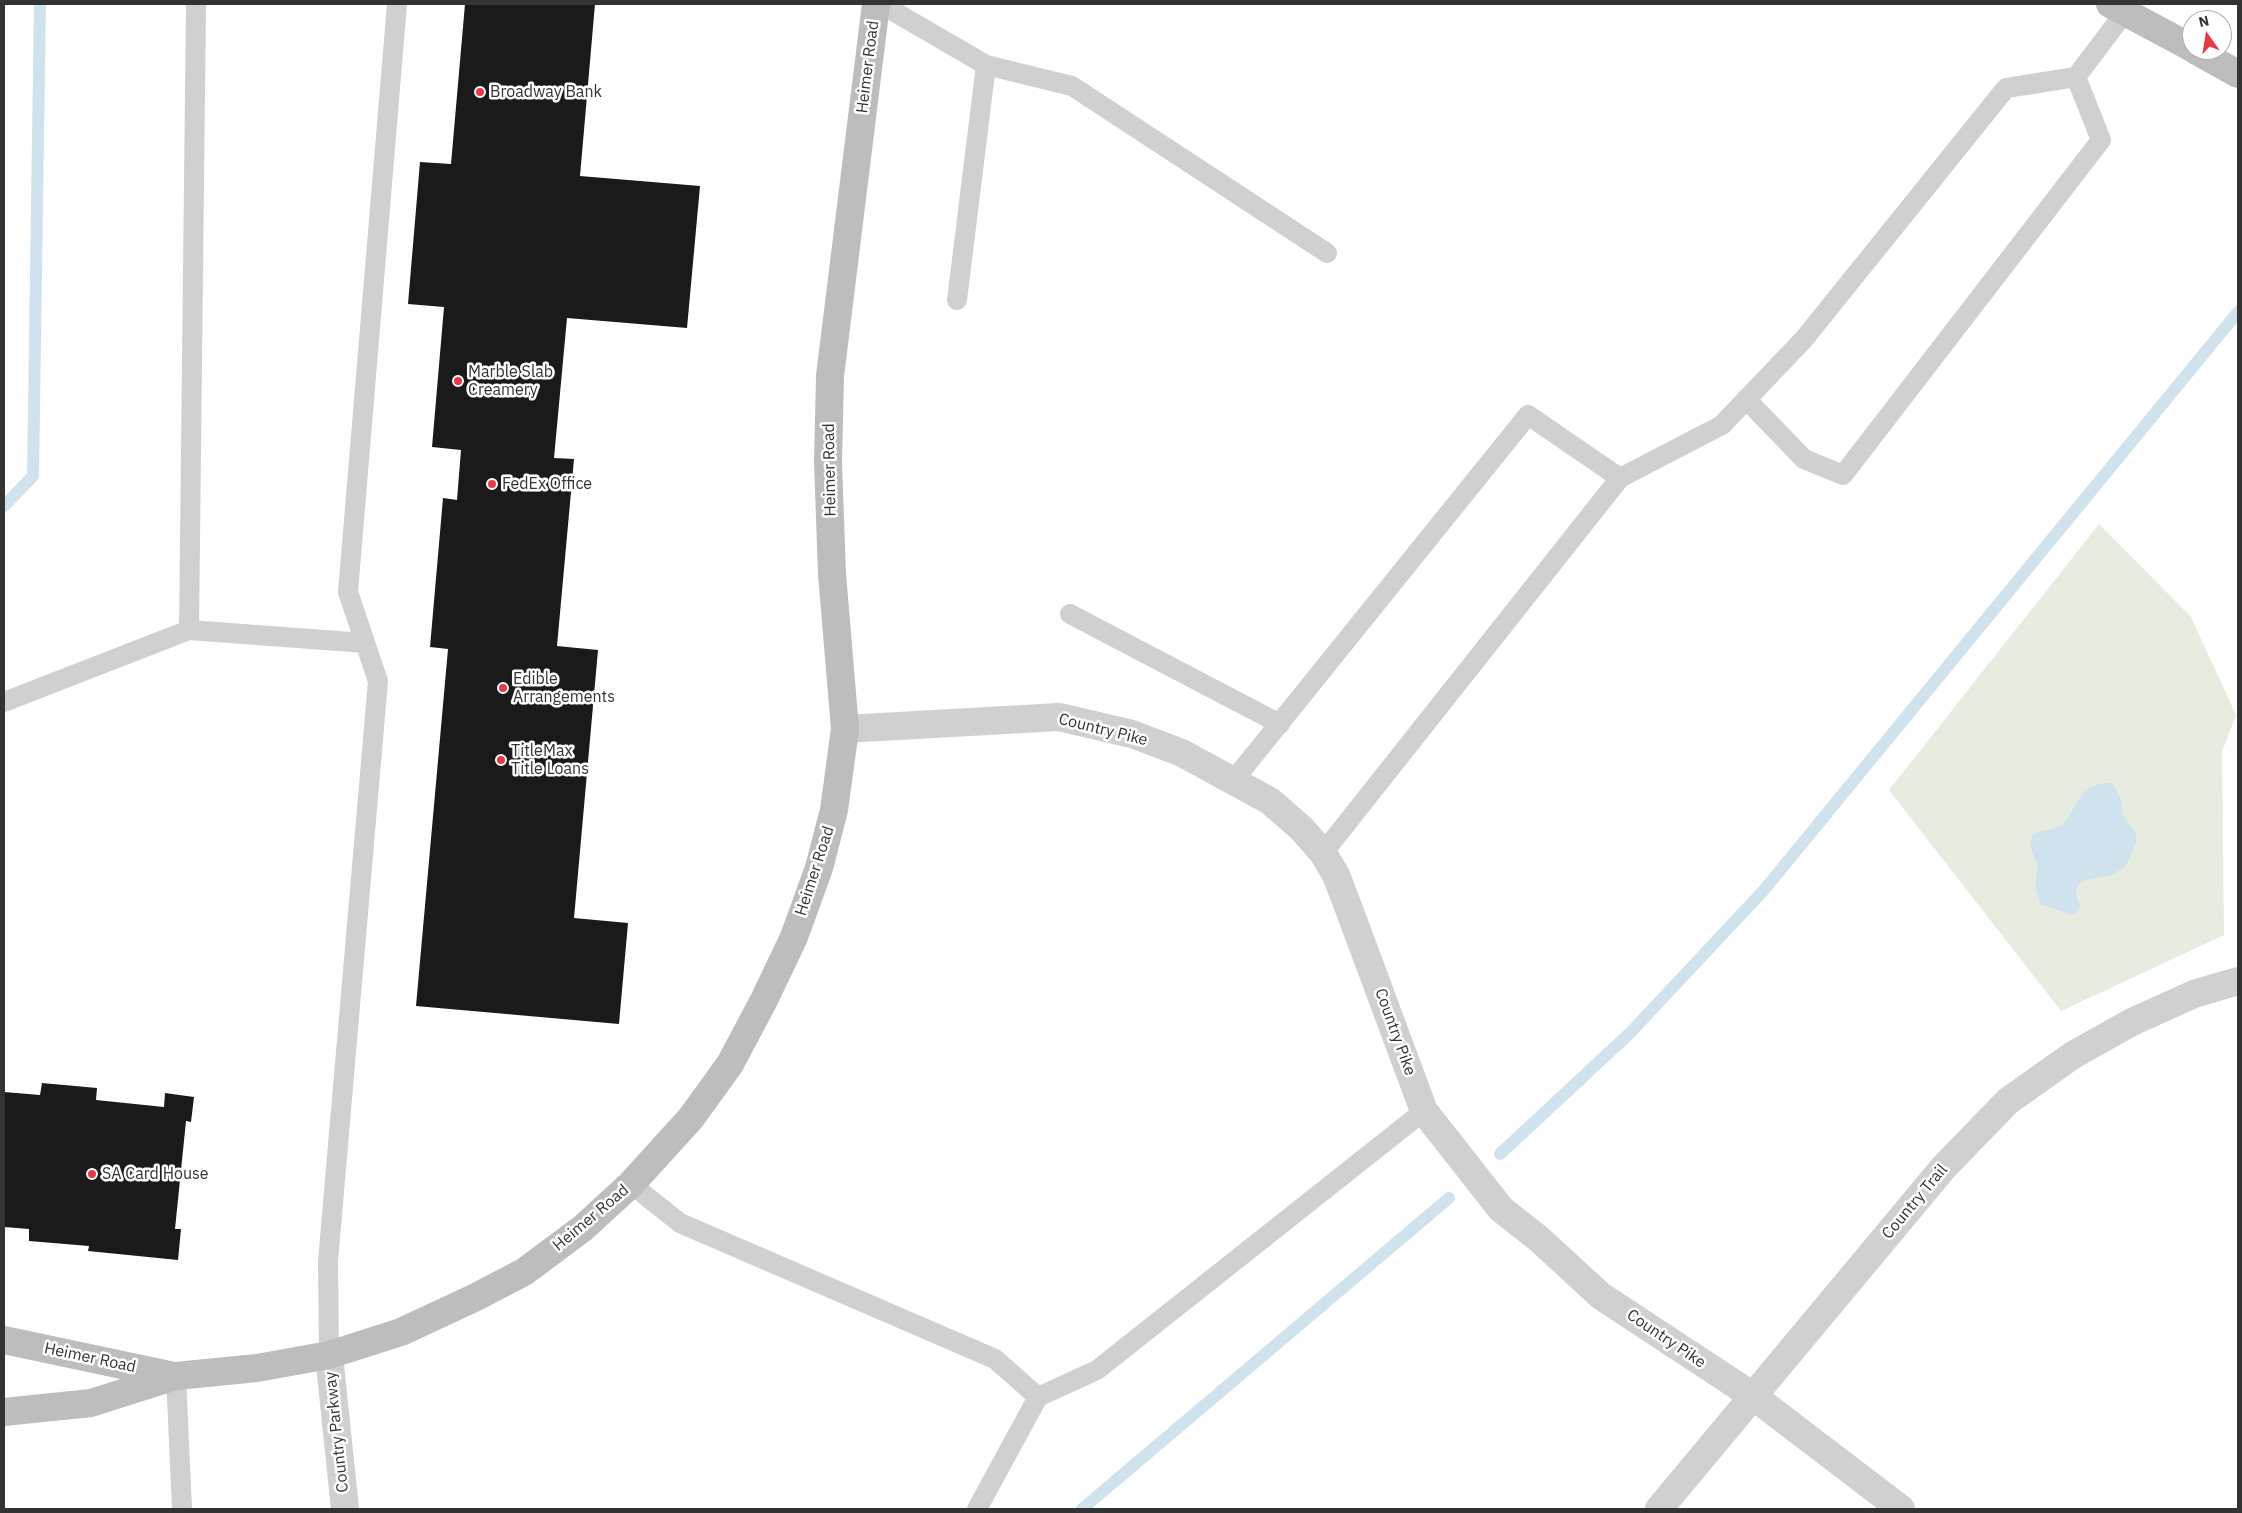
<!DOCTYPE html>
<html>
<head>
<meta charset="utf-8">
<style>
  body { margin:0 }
  #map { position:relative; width:2242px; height:1513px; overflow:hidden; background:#fff; font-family:"IBM Plex Sans",sans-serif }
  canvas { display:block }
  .frame { position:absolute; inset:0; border:5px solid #333; pointer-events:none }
  .north { position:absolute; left:2182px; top:10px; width:50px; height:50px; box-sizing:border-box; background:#fff; border:1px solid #adadad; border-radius:50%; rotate:347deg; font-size:14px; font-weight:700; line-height:20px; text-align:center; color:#333 }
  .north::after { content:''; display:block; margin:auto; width:18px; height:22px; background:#e63946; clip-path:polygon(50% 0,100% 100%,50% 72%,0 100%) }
</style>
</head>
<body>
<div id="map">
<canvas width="2242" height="1513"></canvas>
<div class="frame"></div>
<div class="north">N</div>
</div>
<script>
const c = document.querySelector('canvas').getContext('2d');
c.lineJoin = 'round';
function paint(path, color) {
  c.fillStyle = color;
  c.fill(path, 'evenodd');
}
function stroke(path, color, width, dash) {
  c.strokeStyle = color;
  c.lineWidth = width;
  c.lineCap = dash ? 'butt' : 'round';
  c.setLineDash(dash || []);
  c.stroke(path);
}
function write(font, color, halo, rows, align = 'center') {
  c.font = font + ' "IBM Plex Sans",sans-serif';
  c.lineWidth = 5;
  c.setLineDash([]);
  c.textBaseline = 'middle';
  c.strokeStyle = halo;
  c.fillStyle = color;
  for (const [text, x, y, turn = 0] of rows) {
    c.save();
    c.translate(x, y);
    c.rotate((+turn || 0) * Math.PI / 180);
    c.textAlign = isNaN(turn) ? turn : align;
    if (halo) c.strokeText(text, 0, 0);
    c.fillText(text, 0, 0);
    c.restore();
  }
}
const green = new Path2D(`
  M 2099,524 L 2191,617 L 2236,715 L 2222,752 L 2224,935 L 2061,1011 L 1889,790 Z`);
const water = new Path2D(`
  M 2103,783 L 2112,783 L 2120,797 L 2124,817 L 2136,833 L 2136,842 L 2126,866 L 2112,875 L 2083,881 L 2078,885 L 2076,893 L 2080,907 L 2076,913 L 2071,915 L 2040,904 L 2035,884 L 2038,869 L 2030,845 L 2033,834 C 2042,830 2056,830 2063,824 C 2079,807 2075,790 2103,783 Z`);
const stream = new Path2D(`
  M 4,506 L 33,476 L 40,4
  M 1500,1154 L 1630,1033 L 1764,890 L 2238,312
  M 1082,1509 L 1449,1198`);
const building = new Path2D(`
  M 465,4 L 595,4 L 580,176 L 700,186 L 687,328 L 567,318 L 554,458 L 574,459 L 557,646 L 598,650 L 574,918 L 628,923 L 619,1024 L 416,1006 L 448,649 L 430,647 L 443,498 L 457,500 L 461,450 L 432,447 L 444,307 L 408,304 L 420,162 L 451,164 Z
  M 42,1083 L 97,1088 L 96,1100 L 164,1107 L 165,1093 L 194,1097 L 191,1122 L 186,1121 L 175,1229 L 181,1229 L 178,1260 L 88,1251 L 89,1246 L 29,1241 L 29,1229 L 4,1227 L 4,1092 L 40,1095 Z`);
const lane = new Path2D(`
  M 881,4 L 986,65 L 1072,86 L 1327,253
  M 957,300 L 986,65
  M 1746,399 L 1804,459 L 1843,475 L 2101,140 L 2076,77
  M 1070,614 L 1280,724
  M 189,630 L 196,4
  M 4,702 L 189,630 L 365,643
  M 1233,781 L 1528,415 L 1620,478 L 1722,425 L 1804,339 L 2006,88 L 2076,77 L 2125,12
  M 1323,853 L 1620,478
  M 631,1184 L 680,1223 L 995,1359 L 1038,1397
  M 329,1355 L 328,1261 L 378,681 L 348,592 L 397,4
  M 176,1376 L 182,1509
  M 977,1509 L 1038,1397 L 1097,1370 L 1424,1111`);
const street = new Path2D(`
  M 845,729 L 1059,717 L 1132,734 L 1182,753 L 1270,801 L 1302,829 L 1323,853 L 1336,875 L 1349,909 L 1424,1111 L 1501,1209 L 1539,1239 L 1601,1296 L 1753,1396 L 1901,1509
  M 329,1355 L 345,1509
  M 1659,1509 L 1944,1167 L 2008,1101 L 2073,1055 L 2132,1022 L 2194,994 L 2238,981`);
const secondary = new Path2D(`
  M 2110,4 L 2192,48
  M 2195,50 L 2238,74
  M 4,1340 L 174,1376
  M 4,1412 L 91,1403 L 176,1376 L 257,1368 L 329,1355 L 401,1332 L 474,1298 L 524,1272 L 583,1228 L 631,1184 L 691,1118 L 730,1064 L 764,1000 L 794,937 L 819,868 L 834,810 L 845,729 L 832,574 L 828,462 L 830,376 L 876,4`);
const markers = [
  [480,92,5,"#e63946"],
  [458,381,5,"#e63946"],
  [492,484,5,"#e63946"],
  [503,688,5,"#e63946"],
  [501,760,5,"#e63946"],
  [92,1174,5,"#e63946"]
];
const streetNames = [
  ["Heimer Road",868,67,-83],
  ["Heimer Road",830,470,-91],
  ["Country Pike",1103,730,14],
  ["Heimer Road",815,871,-72],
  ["Country Pike",1395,1032,70],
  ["Country Trail",1915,1202,-50],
  ["Heimer Road",591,1218,-40],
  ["Country Pike",1666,1339,34],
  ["Heimer Road",90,1358,12],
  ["Country Parkway",337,1432,-96]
];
const poiNames = [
  ["Broadway Bank",490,92],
  ["Marble Slab",468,372],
  ["Creamery",468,390],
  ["FedEx Office",502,484],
  ["Edible",513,679],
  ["Arrangements",513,697],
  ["TitleMax",511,751],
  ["Title Loans",511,769],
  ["SA Card House",102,1174]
];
paint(green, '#e6ecdf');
paint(water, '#cfe2ee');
stroke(stream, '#cfe2ee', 12);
paint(building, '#1a1a1a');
stroke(lane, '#d0d0d0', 20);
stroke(street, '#d0d0d0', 28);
stroke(secondary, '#bdbdbd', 28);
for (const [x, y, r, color] of markers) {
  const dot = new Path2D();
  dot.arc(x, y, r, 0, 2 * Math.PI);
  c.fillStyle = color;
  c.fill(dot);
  stroke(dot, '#fff', 2);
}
write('16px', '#333', '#fff', streetNames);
write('16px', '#333', '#fff', poiNames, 'left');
</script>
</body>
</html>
